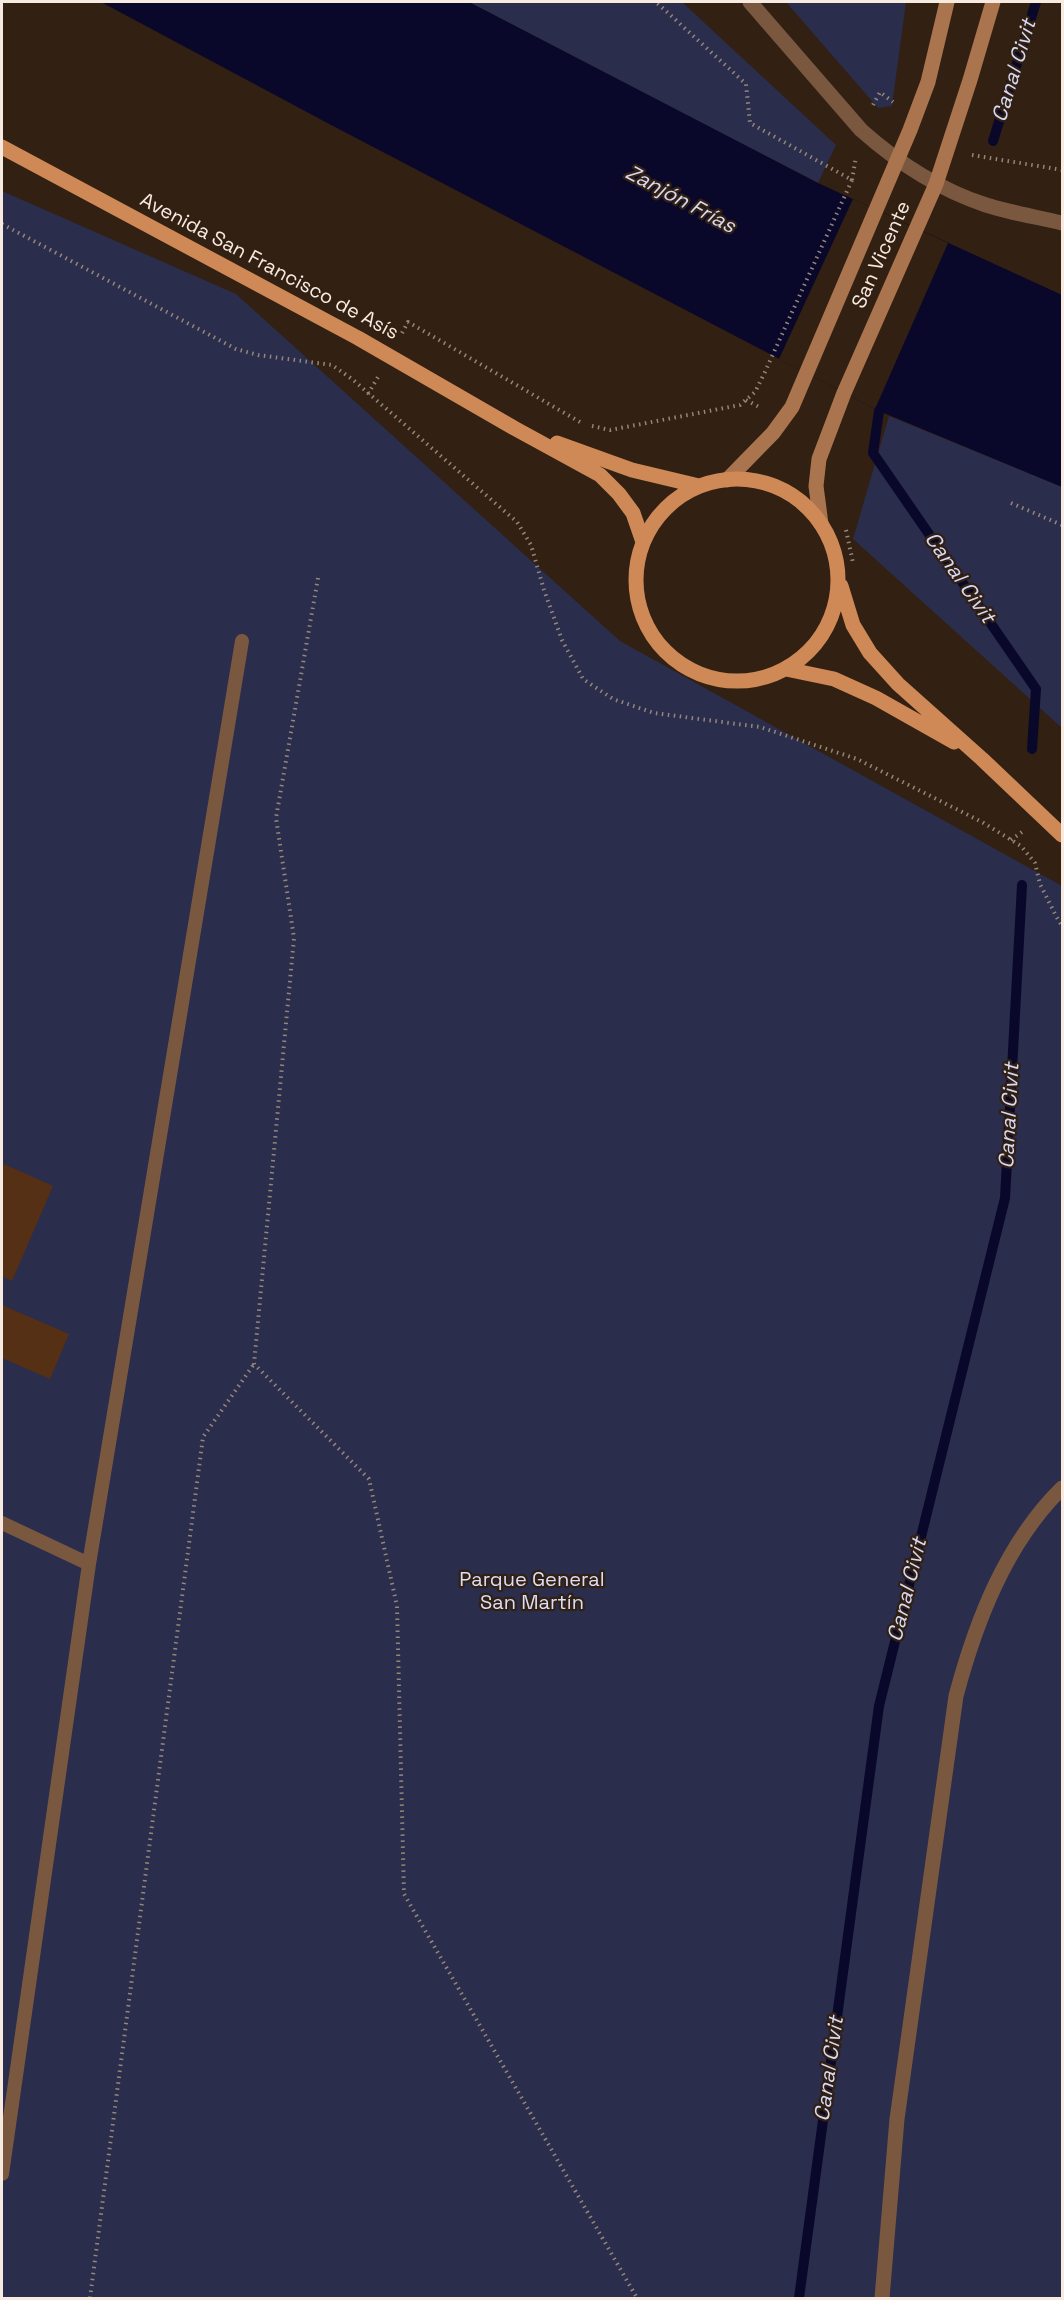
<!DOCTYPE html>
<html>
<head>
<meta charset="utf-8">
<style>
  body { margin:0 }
  #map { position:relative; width:1064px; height:2300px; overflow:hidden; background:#322012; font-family:"Space Grotesk",sans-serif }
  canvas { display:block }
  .frame { position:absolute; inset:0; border:3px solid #f7eae1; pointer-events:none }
</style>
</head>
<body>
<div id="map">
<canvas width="1064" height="2300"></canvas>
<div class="frame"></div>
</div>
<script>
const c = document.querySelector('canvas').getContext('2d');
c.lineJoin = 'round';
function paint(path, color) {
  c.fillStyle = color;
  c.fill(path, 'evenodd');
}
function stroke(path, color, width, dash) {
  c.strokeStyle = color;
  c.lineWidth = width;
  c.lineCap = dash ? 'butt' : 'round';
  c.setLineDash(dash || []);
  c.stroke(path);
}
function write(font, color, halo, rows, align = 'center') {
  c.font = font + ' "Space Grotesk",sans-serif';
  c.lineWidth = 4.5;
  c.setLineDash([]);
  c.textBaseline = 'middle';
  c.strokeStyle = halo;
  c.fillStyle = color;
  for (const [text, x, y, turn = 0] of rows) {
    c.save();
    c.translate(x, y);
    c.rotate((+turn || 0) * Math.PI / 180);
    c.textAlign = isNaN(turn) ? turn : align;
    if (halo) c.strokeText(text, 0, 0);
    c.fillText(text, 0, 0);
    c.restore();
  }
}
const green = new Path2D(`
  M 469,2 L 682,2 L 836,145 L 818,183 Z
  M 786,2 L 906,2 L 892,106 L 878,108 Z
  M 2,191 L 236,294 L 620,641 L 1062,886 L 1062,2298 L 2,2298 Z
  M 889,416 L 1062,487 L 1062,728 L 853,539 Z`);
const water = new Path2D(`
  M 101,2 L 469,2 L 818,183 L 1062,295 L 1062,487 L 879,411 L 333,126 Z`);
const pier = new Path2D(`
  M 853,199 L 948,243 L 875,409 L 779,359 Z`);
const stream = new Path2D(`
  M 993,141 L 1036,2
  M 879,411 L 873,453 L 1036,689 L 1032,749
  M 799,2298 L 879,1706 L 1005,1198 L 1022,885`);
const building = new Path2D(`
  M 4,1164 L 53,1186 L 12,1281 L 2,1276 L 2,1171 Z
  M 2,1305 L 69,1334 L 50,1379 L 2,1358 Z`);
const path = new Path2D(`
  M 873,105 L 880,92 L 893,102
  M 972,155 L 1062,170
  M 852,180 L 856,157
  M 2,224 L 236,349 L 258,355 L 332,365 L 352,379 L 517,522 L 531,545 L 544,590 L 562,640 L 583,679 L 613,699 L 654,713 L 760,727 L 857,759 L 982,822 L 1021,846 L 1035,863 L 1040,884 L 1056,916 L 1062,926
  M 402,333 L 408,322 L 580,422
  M 368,394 L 378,377
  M 746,400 L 761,408
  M 592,426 L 610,430 L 740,405 L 755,392 L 764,374 L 852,180 L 750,123 L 746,84 L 656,2
  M 1011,503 L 1062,525
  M 846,530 L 853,563
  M 318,578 L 276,818 L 294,938 L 254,1364 L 369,1479 L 397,1606 L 404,1894 L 637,2298
  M 1011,840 L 1022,832
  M 90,2298 L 203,1437 L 254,1364`);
const lane = new Path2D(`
  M 2,1523 L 89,1564
  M 2,2174 L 89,1564 L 242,641`);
const street = new Path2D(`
  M 750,2 L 861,130 C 897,162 940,190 986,205 C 1011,213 1037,217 1062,223
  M 882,2298 L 897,2119 L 956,1696 C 976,1621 1006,1543 1062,1488`);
const secondary = new Path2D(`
  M 727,480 L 773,433 L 792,407 L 910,130 L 928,82 L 947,2
  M 821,524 L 816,486 L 819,459 L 844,393 L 936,184 L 970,80 L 993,2`);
const primary = new Path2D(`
  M 2,147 L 358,338 L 514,428 L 600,475 L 619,494 L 633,513 L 643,542
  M 557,443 L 632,470 L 699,486
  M636 580a101 101 0 1 1 202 0a101 101 0 1 1-202 0Z
  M 841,586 L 853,625 L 870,653 L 898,684 L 982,759 L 1062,835
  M 786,669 L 834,679 L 876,698 L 954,742`);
const streetNames = [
  ["San Vicente",882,255,-66],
  ["Avenida San Francisco de Asís",269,267,28]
];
const parkNames = [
  ["Parque General",532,1581],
  ["San Martín",532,1604]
];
const waterNames = [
  ["Canal Civit",1015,71,-73],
  ["Zanjón Frías",680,200,28],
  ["Canal Civit",959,578,55],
  ["Canal Civit",1010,1116,-87],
  ["Canal Civit",908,1590,-76],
  ["Canal Civit",830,2069,-82]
];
paint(green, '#2a2d4b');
paint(water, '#0a082a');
paint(pier, '#322012');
stroke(stream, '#0a082a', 10);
paint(building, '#553014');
stroke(path, '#95867a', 4, [1.5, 4.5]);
stroke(lane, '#7a5840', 14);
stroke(street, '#7a5840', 15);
stroke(secondary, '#aa744e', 15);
stroke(primary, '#cf8957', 15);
write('20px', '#f7eae1', '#322012', streetNames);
write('20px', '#d9defa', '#322012', parkNames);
write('italic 21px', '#d6daf6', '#322012', waterNames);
</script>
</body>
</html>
